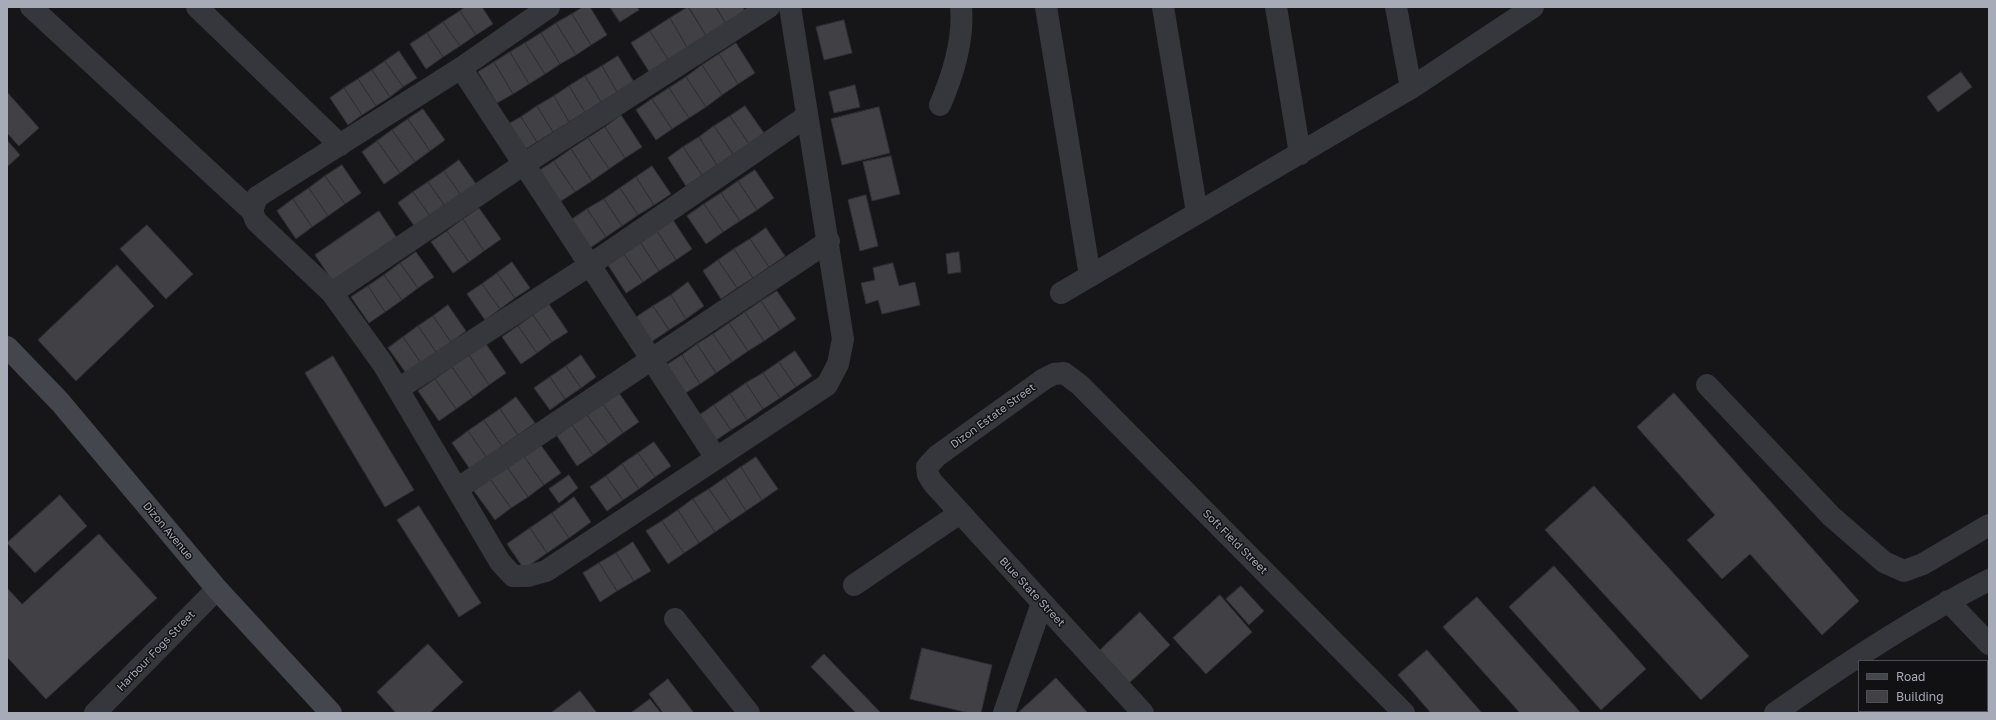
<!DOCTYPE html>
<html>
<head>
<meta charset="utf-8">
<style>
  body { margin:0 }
  #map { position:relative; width:1996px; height:720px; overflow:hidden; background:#161518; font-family:"Golos Text",sans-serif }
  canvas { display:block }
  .frame { position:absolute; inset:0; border:8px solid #a7abb8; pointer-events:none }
  .legend { position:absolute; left:1858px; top:660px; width:130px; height:52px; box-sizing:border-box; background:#111013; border:1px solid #4d4e55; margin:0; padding:5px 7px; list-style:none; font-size:12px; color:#a7abb8 }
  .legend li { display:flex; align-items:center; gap:8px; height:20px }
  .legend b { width:20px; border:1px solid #4d4e55 }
</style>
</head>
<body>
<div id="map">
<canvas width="1996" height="720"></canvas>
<div class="frame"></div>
<ul class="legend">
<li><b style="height:5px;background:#44464d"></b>Road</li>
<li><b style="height:11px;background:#404045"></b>Building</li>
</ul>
</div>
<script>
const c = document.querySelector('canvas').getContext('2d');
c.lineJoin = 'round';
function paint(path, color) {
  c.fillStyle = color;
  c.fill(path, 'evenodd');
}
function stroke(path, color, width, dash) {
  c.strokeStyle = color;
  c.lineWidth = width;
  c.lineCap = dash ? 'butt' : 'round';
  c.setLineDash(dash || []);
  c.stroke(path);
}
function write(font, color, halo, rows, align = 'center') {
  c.font = font + ' "Golos Text",sans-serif';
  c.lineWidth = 3;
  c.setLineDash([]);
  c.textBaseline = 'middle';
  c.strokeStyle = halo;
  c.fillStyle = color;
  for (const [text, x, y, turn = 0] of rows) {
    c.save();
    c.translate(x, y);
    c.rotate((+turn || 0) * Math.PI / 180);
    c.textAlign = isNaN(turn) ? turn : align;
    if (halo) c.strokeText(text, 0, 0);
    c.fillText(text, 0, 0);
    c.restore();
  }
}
const building = new Path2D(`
  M 465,7 L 482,7 L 493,24 L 476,35 L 460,11 Z
  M 583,7 L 590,7 L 607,35 L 591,45 L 572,14 Z
  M 610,7 L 637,7 L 639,10 L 620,22 Z
  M 688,7 L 707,37 L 688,49 L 670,18 Z
  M 689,7 L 716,7 L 727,25 L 707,37 Z
  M 716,7 L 743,7 L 746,13 L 727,25 Z
  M 460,11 L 476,35 L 460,46 L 443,22 Z
  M 572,14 L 591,45 L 576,55 L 556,23 Z
  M 670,18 L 688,49 L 669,61 L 650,31 Z
  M 844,20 L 852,53 L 824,60 L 816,27 Z
  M 443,22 L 460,46 L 443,57 L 427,33 Z
  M 556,23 L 576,55 L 560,64 L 541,33 Z
  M 650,31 L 669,61 L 650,73 L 631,43 Z
  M 427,33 L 443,57 L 426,69 L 410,44 Z
  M 541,33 L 560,64 L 545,74 L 525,43 Z
  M 525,43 L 545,74 L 529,84 L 510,52 Z
  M 736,43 L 755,73 L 738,84 L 719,54 Z
  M 399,51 L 417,78 L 403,87 L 385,61 Z
  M 510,52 L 529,84 L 513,94 L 494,62 Z
  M 719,54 L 738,84 L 722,95 L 702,65 Z
  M 618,56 L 634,82 L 617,92 L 602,66 Z
  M 385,61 L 403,87 L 390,97 L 372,70 Z
  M 494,62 L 513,94 L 497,103 L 478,72 Z
  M 702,65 L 722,95 L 706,107 L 686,77 Z
  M 602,66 L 617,92 L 601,102 L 585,76 Z
  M 372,70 L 390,97 L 376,106 L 358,79 Z
  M 1961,72 L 1972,87 L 1938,112 L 1927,97 Z
  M 585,76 L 601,102 L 585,112 L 569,86 Z
  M 686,77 L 706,107 L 689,118 L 669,88 Z
  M 358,79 L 376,106 L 362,115 L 344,88 Z
  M 855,85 L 860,107 L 834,113 L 829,92 Z
  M 569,86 L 585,112 L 569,122 L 554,96 Z
  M 344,88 L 362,115 L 348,125 L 330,98 Z
  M 669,88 L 689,118 L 672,129 L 652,99 Z
  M 7,92 L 39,128 L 19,146 L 7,133 Z
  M 554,96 L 569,122 L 553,132 L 537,106 Z
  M 652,99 L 672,129 L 656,140 L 636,110 Z
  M 537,106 L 553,132 L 537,142 L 521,117 Z
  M 745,106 L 764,133 L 749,144 L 730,116 Z
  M 879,107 L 890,153 L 842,165 L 831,119 Z
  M 423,109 L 445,140 L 430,151 L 408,119 Z
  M 621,115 L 642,147 L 625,158 L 605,127 Z
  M 730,116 L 749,144 L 733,154 L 714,126 Z
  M 521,117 L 537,142 L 521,152 L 505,126 Z
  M 408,119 L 430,151 L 415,162 L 392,130 Z
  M 714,126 L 733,154 L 717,165 L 699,137 Z
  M 605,127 L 625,158 L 609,169 L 588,138 Z
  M 392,130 L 415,162 L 400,173 L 377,141 Z
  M 699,137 L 717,165 L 702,175 L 683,147 Z
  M 588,138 L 609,169 L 592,181 L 571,149 Z
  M 7,140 L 20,155 L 7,167 Z
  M 377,141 L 400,173 L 384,184 L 362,152 Z
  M 683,147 L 702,175 L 686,186 L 668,158 Z
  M 571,149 L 592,181 L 575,192 L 554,161 Z
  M 891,156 L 900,194 L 872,201 L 863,162 Z
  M 459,160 L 476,184 L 461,195 L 444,171 Z
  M 554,161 L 575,192 L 558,203 L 537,172 Z
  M 342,165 L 361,193 L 345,204 L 325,176 Z
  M 652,166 L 671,194 L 654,205 L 636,177 Z
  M 755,170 L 774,198 L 757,210 L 738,181 Z
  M 444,171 L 461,195 L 445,206 L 428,182 Z
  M 325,176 L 345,204 L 328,216 L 309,188 Z
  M 636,177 L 654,205 L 638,215 L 620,188 Z
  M 738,181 L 757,210 L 740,221 L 721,193 Z
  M 428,182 L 445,206 L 430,216 L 413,192 Z
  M 309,188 L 328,216 L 312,227 L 293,199 Z
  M 620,188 L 638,215 L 622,226 L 604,199 Z
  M 413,192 L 430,216 L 415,227 L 398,203 Z
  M 721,193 L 740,221 L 723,232 L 704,204 Z
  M 866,195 L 878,246 L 860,251 L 848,200 Z
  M 293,199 L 312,227 L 296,239 L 277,211 Z
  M 604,199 L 622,226 L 606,237 L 587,209 Z
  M 704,204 L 723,232 L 706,244 L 687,216 Z
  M 479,208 L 501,239 L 484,251 L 463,219 Z
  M 587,209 L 606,237 L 590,248 L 571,220 Z
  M 379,211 L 397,238 L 334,283 L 315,255 Z
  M 463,219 L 484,251 L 469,262 L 447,231 Z
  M 673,220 L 692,249 L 676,260 L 657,231 Z
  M 147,225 L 193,274 L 166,299 L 120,249 Z
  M 766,228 L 785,256 L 769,267 L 750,239 Z
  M 447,231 L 469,262 L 453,273 L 431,242 Z
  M 657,231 L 676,260 L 659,271 L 640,242 Z
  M 750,239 L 769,267 L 753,278 L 734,249 Z
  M 640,242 L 659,271 L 643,282 L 624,254 Z
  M 734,249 L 753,278 L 737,288 L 718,260 Z
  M 416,252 L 434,277 L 418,288 L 400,263 Z
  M 959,252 L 961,272 L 948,274 L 946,254 Z
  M 624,254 L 643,282 L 626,293 L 608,265 Z
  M 718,260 L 737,288 L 721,299 L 703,271 Z
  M 512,262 L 530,288 L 515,298 L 497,273 Z
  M 400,263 L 418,288 L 402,300 L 384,275 Z
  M 893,263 L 899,286 L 915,282 L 920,305 L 882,314 L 878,300 L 866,304 L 861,283 L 875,280 L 873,268 Z
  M 117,265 L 154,306 L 76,381 L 38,340 Z
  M 497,273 L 515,298 L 500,309 L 482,284 Z
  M 384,275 L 402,300 L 385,312 L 368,286 Z
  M 688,282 L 704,306 L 686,319 L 671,295 Z
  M 482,284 L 500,309 L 485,320 L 467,294 Z
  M 368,286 L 385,312 L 369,323 L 351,297 Z
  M 777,291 L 796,319 L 780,330 L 761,301 Z
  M 671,295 L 686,319 L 669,330 L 653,306 Z
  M 761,301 L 780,330 L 764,341 L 745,312 Z
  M 549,304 L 568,332 L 552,342 L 533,315 Z
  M 448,305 L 466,331 L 451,342 L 433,316 Z
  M 653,306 L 669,330 L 651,342 L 635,318 Z
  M 745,312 L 764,341 L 748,351 L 729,323 Z
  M 533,315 L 552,342 L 537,353 L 518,326 Z
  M 433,316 L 451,342 L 436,352 L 418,326 Z
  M 729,323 L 748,351 L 732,362 L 713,334 Z
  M 418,326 L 436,352 L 421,363 L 403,337 Z
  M 518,326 L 537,353 L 521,364 L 502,337 Z
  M 713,334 L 732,362 L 716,373 L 697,344 Z
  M 403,337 L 421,363 L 406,373 L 388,348 Z
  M 486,344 L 506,373 L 489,385 L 469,355 Z
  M 697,344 L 716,373 L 700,384 L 682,355 Z
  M 795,351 L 812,376 L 796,387 L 779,362 Z
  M 469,355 L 489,385 L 473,397 L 452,367 Z
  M 581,355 L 596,377 L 581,388 L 566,366 Z
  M 682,355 L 700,384 L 684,394 L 665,366 Z
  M 333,356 L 414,490 L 385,507 L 305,373 Z
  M 779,362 L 796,387 L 780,398 L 763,373 Z
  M 566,366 L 581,388 L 565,399 L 550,377 Z
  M 452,367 L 473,397 L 456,409 L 435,379 Z
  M 763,373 L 780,398 L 763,409 L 746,383 Z
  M 550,377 L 565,399 L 550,410 L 534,388 Z
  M 435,379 L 456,409 L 439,421 L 418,391 Z
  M 746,383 L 763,409 L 747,420 L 730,394 Z
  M 619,393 L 639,422 L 623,433 L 603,404 Z
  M 1674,393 L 1859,601 L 1822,635 L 1750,554 L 1722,579 L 1687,540 L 1715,515 L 1637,427 Z
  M 730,394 L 747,420 L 731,430 L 714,405 Z
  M 516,397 L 535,423 L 518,435 L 500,409 Z
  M 603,404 L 623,433 L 608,444 L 587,415 Z
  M 714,405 L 731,430 L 715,441 L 698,416 Z
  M 500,409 L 518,435 L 502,446 L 484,420 Z
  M 587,415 L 608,444 L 593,455 L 572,425 Z
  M 484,420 L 502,446 L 487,458 L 468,431 Z
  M 572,425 L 593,455 L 577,466 L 557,436 Z
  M 468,431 L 487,458 L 470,469 L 452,443 Z
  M 654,442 L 671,466 L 655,477 L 638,453 Z
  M 540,444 L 561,473 L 544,485 L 523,455 Z
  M 638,453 L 655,477 L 639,489 L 622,464 Z
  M 523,455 L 544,485 L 528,497 L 507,467 Z
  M 756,457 L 778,489 L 762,500 L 741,467 Z
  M 622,464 L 639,489 L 623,500 L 606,476 Z
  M 507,467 L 528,497 L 511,508 L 490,479 Z
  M 741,467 L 762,500 L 746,511 L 725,478 Z
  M 569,475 L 578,488 L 559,503 L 549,489 Z
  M 606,476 L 623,500 L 607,511 L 590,487 Z
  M 725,478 L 746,511 L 731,521 L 709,489 Z
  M 490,479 L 511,508 L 495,520 L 474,491 Z
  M 1594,486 L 1749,656 L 1701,700 L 1545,530 Z
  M 709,489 L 731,521 L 715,532 L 693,499 Z
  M 60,495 L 87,526 L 35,573 L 7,543 Z
  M 574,497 L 591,522 L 569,538 L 552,513 Z
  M 693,499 L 715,532 L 699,543 L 678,510 Z
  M 419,506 L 481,603 L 459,617 L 397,520 Z
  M 678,510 L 699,543 L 684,553 L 662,521 Z
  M 552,513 L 569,538 L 547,553 L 530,528 Z
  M 662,521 L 684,553 L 668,564 L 646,531 Z
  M 530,528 L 547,553 L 524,569 L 507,544 Z
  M 99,534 L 157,598 L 46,699 L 7,657 L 7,588 L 22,604 Z
  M 633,542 L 651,571 L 634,581 L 616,553 Z
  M 616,553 L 634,581 L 617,591 L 599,563 Z
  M 599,563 L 617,591 L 600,602 L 583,573 Z
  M 1554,566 L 1646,669 L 1601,710 L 1509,607 Z
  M 1241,586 L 1264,611 L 1249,625 L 1226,599 Z
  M 1220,595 L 1252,632 L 1206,674 L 1173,638 Z
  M 1477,597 L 1581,713 L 1520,713 L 1443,627 Z
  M 1140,612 L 1170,645 L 1127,685 L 1097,653 Z
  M 428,644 L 463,682 L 430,713 L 396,713 L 377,692 Z
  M 922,648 L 992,665 L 981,713 L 969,713 L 910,699 Z
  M 1427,650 L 1482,713 L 1431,713 L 1398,675 Z
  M 824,654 L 881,713 L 856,713 L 811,667 Z
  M 1056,678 L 1088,713 L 1018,713 Z
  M 668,679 L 694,713 L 663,713 L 649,694 Z
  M 580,691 L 597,713 L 551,713 Z
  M 650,699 L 661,713 L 631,713 Z`);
const street = new Path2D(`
  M 31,7 L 252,211 L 256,221 L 332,293 L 383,364 L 500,562 L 513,576 L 528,576 L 546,571 L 827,385 L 838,364 L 843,339 L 790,7
  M 197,7 L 340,145
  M 1046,7 L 1090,276
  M 1163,7 L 1197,213
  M 1276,7 L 1300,154
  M 1396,7 L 1411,88
  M 461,68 L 716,458
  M 940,105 C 953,75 964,40 961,7
  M 252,211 L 257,197 L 461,68 L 549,7
  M 332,293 L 524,164 L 769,7
  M 1061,293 L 1411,88 L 1533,7
  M 1707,385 L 1831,516 L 1884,562 L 1904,571 L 1923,564 L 1989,525
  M 398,389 L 590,265 L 807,116
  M 457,489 L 829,241
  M 854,585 L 960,513
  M 1948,601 L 1989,644
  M 675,619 L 749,713
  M 95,713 L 217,589
  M 1004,713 L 1042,603
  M 1143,713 L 933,483 L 928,475 L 927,467 L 937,456 L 1044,379 L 1054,374 L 1064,373 L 1080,385 L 1404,713
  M 1775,713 C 1843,665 1914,618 1989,580`);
const secondary = new Path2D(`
  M 7,347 L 60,402 L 217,589 L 331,713`);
const streetNames = [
  ["Dizon Estate Street",993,416,-36],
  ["Dizon Avenue",168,531,50],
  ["Soft Field Street",1235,542,45],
  ["Blue State Street",1032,592,47],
  ["Harbour Fogs Street",156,651,-46]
];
paint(building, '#404045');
stroke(building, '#302f34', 1);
stroke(street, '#36373d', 22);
stroke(secondary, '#44464d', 22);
write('11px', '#a7abb8', '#111013', streetNames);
</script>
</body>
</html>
